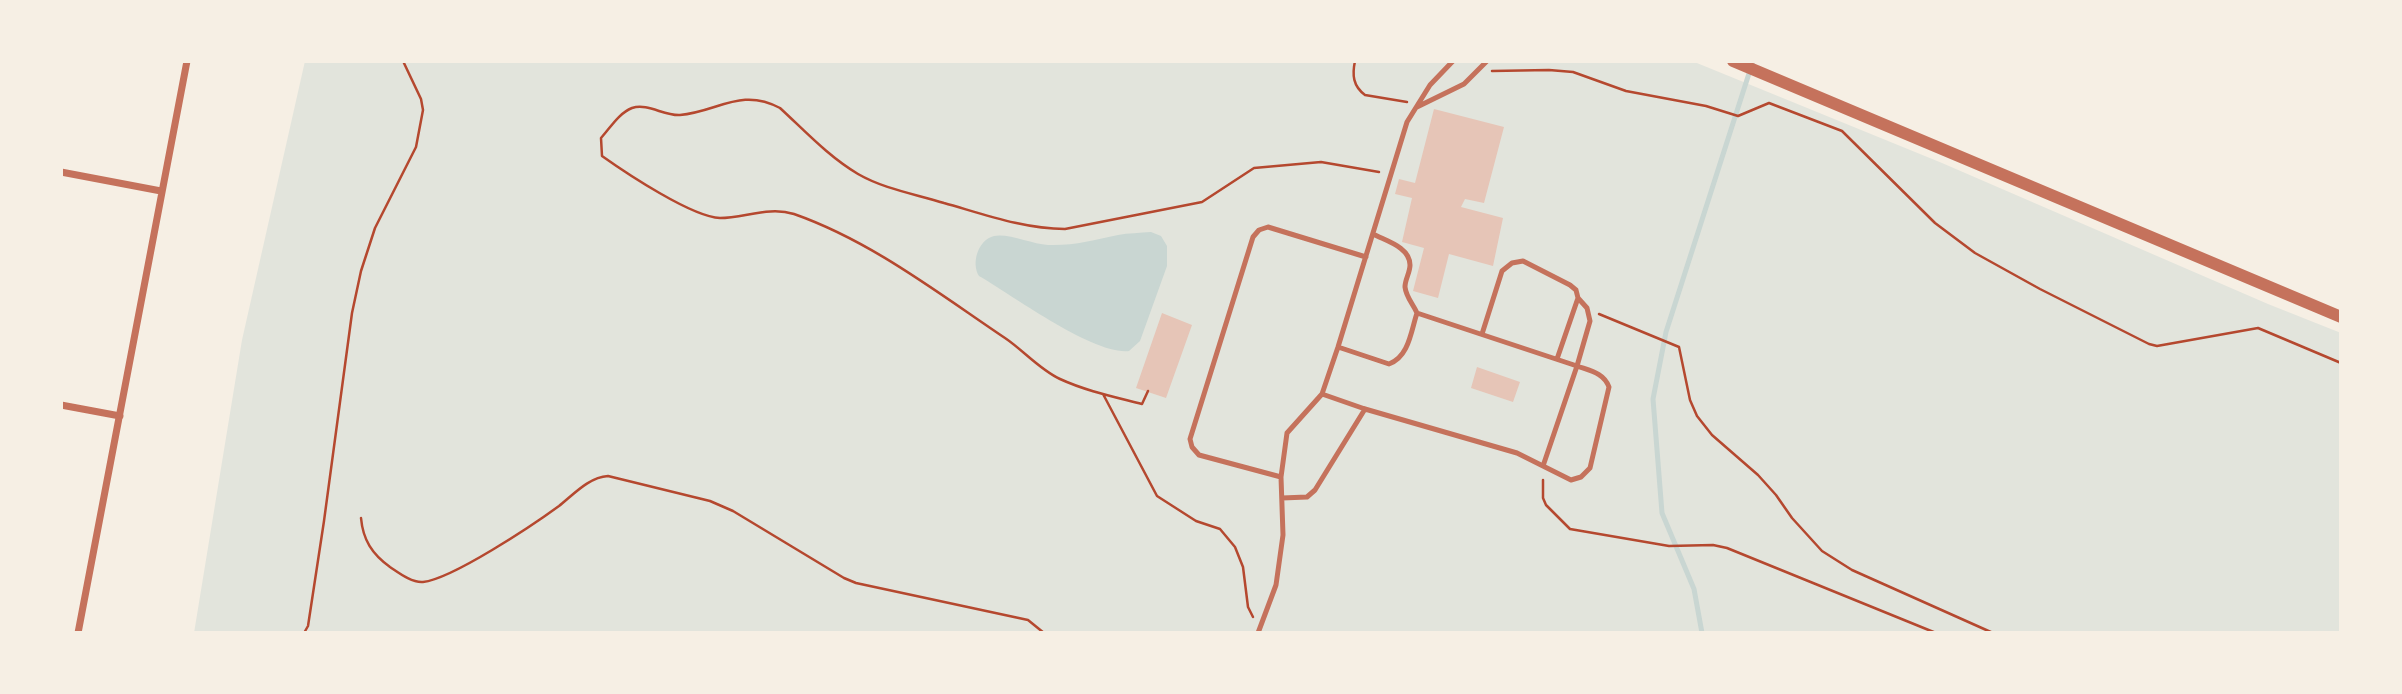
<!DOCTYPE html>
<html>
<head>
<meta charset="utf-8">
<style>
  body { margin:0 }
  #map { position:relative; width:2402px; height:694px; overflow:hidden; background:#f6efe4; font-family:"Nunito Sans",sans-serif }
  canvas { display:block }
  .frame { position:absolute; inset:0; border:63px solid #f6efe4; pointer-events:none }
</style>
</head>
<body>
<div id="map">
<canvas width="2402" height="694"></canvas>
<div class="frame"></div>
</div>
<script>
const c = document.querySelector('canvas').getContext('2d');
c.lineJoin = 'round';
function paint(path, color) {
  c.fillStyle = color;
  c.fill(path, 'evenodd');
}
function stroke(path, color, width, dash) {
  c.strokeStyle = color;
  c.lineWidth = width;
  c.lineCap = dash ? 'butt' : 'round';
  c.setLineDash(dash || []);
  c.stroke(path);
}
const green = new Path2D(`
  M 305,61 L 1692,61 L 1942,163 L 2268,304 L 2341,333 L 2341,633 L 194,633 L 242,340 Z`);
const water = new Path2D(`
  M 1151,232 L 1161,236 L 1167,246 L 1167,266 L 1140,341 L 1129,351 C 1093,355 1012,295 979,276 C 971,263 978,240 994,236 C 1008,233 1032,244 1048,245 C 1073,246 1094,240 1118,235 C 1128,233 1140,233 1151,232 Z`);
const stream = new Path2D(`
  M 1702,633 L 1694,589 L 1662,513 L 1653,399 L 1666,332 L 1753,61`);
const building = new Path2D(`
  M 1434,109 L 1504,127 L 1484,203 L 1465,199 L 1461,207 L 1503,218 L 1493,266 L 1449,254 L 1438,298 L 1413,291 L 1424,248 L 1402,242 L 1412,198 L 1395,194 L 1399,179 L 1415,183 Z
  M 1162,313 L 1192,325 L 1166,398 L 1136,388 Z
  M 1477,367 L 1520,382 L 1513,402 L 1471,388 Z`);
const path = new Path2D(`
  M 1355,61 C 1352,75 1353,86 1365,95 L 1407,102
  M 1492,71 L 1549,70 L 1573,72 L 1626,91 L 1706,106 L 1738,116 L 1769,103 L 1842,131 L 1935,223 L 1975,253 L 2040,289 L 2149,344 L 2157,346 L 2258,328 L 2341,363
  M 1599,314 L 1679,347 L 1690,400 L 1697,416 L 1712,435 L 1758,475 L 1776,495 L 1792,518 L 1822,551 L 1852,570 L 1993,633
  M 1148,391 L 1142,404 C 1115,397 1086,391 1060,379 C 1040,370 1023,350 1005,338 C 938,293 871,241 794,214 C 769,206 744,218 720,218 C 692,217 626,173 602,156 L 601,138 C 610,128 619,113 632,108 C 648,103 664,116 680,115 C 717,112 741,87 780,108 C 805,131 829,157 858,174 C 884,189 915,194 944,203 C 983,214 1024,229 1065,229 L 1202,202 L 1254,168 L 1321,162 L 1379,172
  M 1103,394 L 1157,496 L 1196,521 L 1220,529 L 1235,547 L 1243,567 L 1248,607 L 1253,617
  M 1543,480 L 1543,498 L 1546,505 L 1570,529 L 1669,546 L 1713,545 L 1727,548 L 1936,633
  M 361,518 C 363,540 372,554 390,567 C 399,573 412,583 423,582 C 452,579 533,525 559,506 C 573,495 589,477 608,476 L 710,501 L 733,511 L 844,578 L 856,583 L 1028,620 L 1044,633
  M 304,633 L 308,626 L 324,521 L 352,313 L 361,271 L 375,228 L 416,147 L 423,110 L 421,99 L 403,61`);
const service = new Path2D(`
  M 1417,107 L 1464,84 L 1487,61
  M 1482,334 L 1502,271 L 1512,263 L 1523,261 L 1570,285 L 1576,290 L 1578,298 L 1557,359
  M 1338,347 L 1389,364 C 1409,357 1411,331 1417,313 C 1413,304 1406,297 1405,287 C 1405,279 1410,273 1410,265 C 1410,247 1386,241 1373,234
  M 1322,394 L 1365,409 L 1517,453 L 1571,480 L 1581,477 L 1590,468 L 1609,387 C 1604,373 1591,371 1577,366 L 1417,313
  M 1543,466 L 1577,366 L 1590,321 L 1587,308 L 1578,298
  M 1281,477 L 1199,455 L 1192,447 L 1190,439 L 1253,237 L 1259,230 L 1268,227 L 1366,257
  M 1282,498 L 1307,497 L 1315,490 L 1365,409
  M 1258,633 L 1276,585 L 1283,535 L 1281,477 L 1287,433 L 1322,394 L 1338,347 L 1407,122 L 1430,85 L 1453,61`);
const minor = new Path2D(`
  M 61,172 L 161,191
  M 61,405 L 120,416
  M 78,633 L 187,61`);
const tertiary = new Path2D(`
  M 1733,61 L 2341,317`);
paint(green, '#e2e4dc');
paint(water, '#c9d6d2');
stroke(stream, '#c9d6d2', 5);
paint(building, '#e6c5b7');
stroke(path, '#b5482f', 2.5);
stroke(service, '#c5725c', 5);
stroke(minor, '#c5725c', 7);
stroke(tertiary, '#c5725c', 12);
</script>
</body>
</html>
